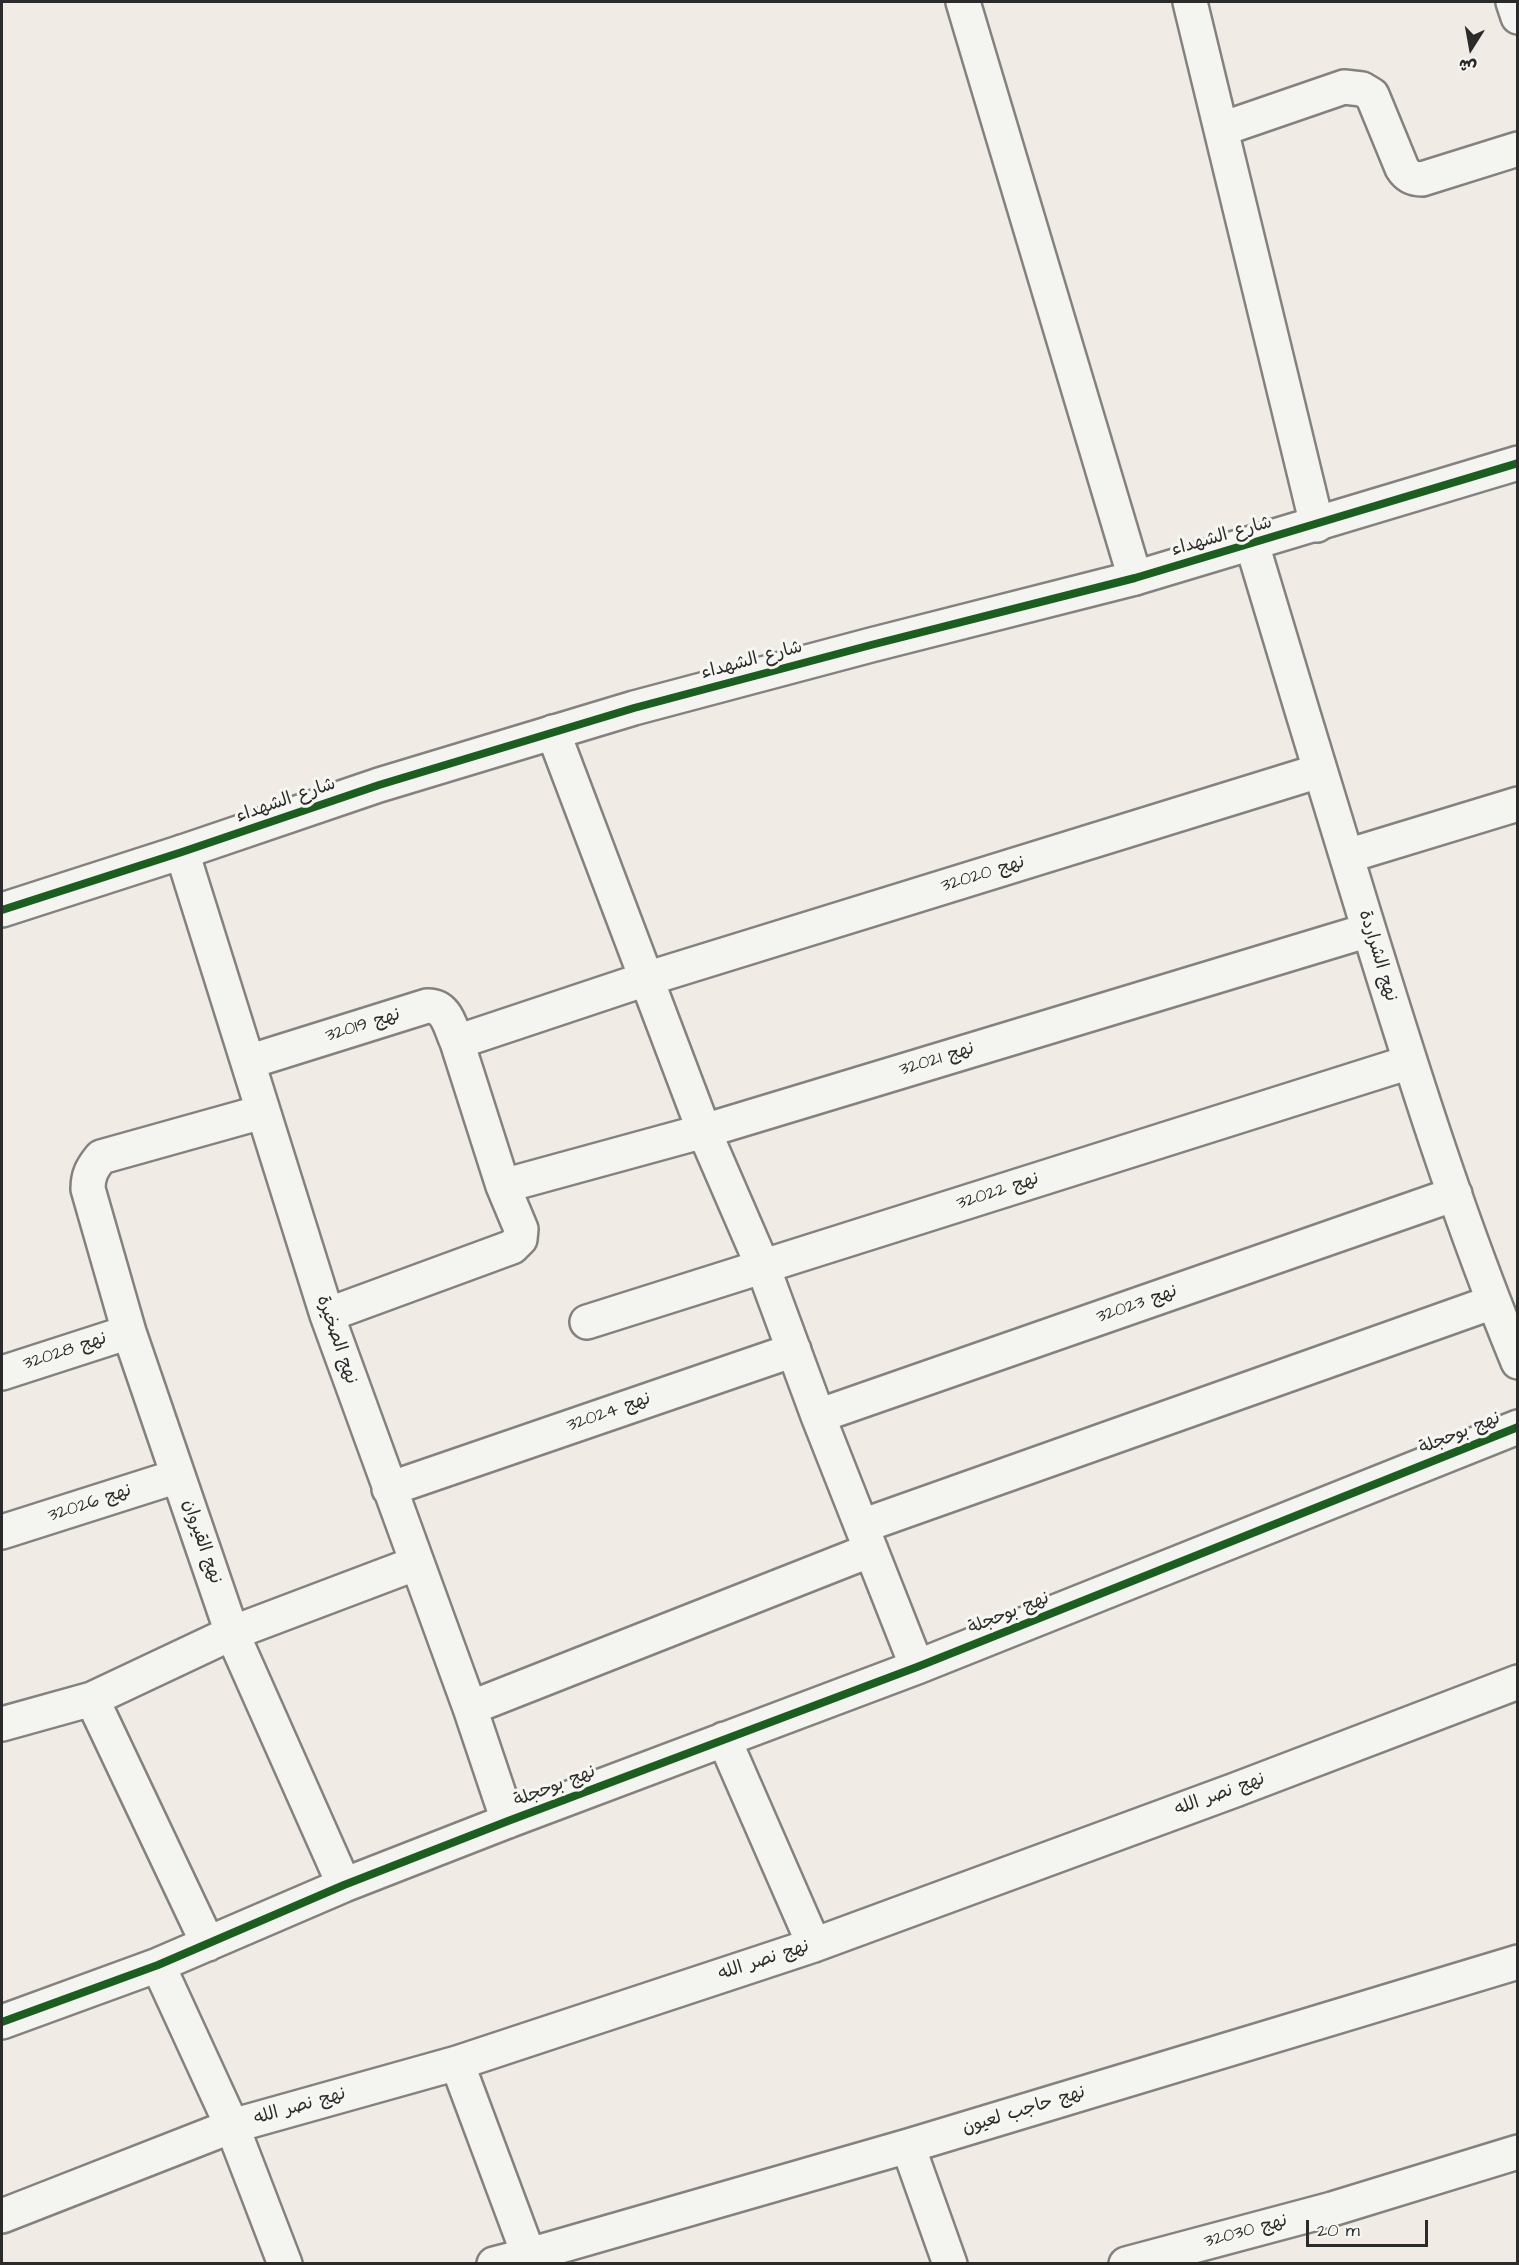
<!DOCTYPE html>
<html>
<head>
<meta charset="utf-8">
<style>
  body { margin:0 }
  #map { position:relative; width:1519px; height:2265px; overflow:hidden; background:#f1ebe6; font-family:"Architects Daughter","Playpen Sans Arabic",sans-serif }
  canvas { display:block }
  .frame { position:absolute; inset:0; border:3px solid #2b2b2b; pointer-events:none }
  .north { position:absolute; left:1441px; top:18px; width:60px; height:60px; -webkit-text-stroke:4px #f6f6f2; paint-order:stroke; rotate:191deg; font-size:16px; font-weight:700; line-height:24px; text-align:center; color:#2b2b2b }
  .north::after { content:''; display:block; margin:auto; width:21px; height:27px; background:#2b2b2b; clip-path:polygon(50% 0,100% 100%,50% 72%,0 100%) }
  .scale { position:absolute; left:1306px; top:2220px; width:122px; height:27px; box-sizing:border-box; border:3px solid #2b2b2b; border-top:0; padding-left:8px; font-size:18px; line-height:21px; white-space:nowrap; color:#2b2b2b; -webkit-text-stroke:4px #f6f6f2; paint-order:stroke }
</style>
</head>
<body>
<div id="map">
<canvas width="1519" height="2265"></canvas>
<div class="frame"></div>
<div class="north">ش</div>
<div class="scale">20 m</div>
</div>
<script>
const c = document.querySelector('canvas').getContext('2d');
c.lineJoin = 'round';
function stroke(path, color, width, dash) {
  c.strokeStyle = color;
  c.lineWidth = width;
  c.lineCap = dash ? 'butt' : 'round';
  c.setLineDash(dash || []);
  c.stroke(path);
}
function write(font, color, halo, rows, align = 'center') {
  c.font = font + ' "Architects Daughter","Playpen Sans Arabic",sans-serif';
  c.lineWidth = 6;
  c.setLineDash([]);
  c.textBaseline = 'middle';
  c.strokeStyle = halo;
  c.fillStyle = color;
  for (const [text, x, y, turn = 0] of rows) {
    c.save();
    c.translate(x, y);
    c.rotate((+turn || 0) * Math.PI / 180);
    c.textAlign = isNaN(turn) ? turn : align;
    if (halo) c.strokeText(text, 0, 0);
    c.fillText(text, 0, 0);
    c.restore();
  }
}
const street = new Path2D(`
  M 963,2 L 1135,578
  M 1190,2 L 1317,525
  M 1513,2 L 1518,17
  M 1222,129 L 1344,87 L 1362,89 L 1372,95 L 1402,168 C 1407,176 1412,179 1422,179 L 1518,149
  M 1252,544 C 1289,669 1327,792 1365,917 C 1411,1066 1458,1217 1518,1362
  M 553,732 L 704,1131 L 763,1267 L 818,1416 L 917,1667
  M 182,852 L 327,1315 L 470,1708 L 508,1821
  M 1347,856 L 1518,804
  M 248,1062 L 427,1006 C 447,1005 450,1027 457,1042
  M 262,1112 L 101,1157 C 92,1168 88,1175 88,1189 L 129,1332 L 232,1633 L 344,1885
  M 503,1186 L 704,1131 L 1369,930
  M 327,1315 L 512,1247 L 520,1239 L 521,1229 L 503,1186 L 457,1042 L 646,979 L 1319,771
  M 587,1322 L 1410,1062
  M 2,1373 L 129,1332
  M 818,1416 L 1455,1194
  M 389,1489 L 794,1350
  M 862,1526 L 1493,1302
  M 2,1532 L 178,1476
  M 92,1699 L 208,1944
  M 470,1708 L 871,1550
  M 2,1724 L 92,1699 L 232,1633 L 417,1563
  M 724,1739 L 814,1945
  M 158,1965 L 232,2126 L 285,2264
  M 2,2022 L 158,1965 L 344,1885 L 508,1821 L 917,1667 L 1518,1427
  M 457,2063 L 532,2264
  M 908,2146 L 950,2264
  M 2,2216 L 232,2126 L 457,2063 L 814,1945 L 1235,1790 L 1518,1682
  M 494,2264 L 529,2255 L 908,2146 L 1518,1962
  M 1126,2264 L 1332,2209 L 1518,2152`);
const secondary = new Path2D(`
  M 2,910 L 182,852 L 379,785 L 634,708 L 871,645 L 1135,578 L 1518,463`);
const cycleway = new Path2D(`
  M 2,910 L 182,852 L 379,785 L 634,708 L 871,645 L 1135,578 L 1518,463
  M 2,2022 L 158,1965 L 344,1885 L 508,1821 L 917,1667 L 1518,1427`);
const streetNames = [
  ["شارع الشهداء",1222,537,-16],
  ["شارع الشهداء",752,661,-15],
  ["شارع الشهداء",286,801,-19],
  ["نهج 32020",983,875,-17],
  ["نهج الشراردة",1377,956,73],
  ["نهج 32019",363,1026,-17],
  ["نهج 32021",937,1060,-17],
  ["نهج 32022",998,1192,-18],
  ["نهج 32023",1137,1305,-19],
  ["نهج الصخيرة",336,1340,71],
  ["نهج 32028",65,1352,-18],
  ["نهج 32024",609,1413,-19],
  ["نهج بوحجلة",1460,1434,-22],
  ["نهج 32026",90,1504,-18],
  ["نهج القيروان",201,1542,71],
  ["نهج بوحجلة",1009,1614,-22],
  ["نهج بوحجلة",555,1787,-21],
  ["نهج نصر الله",1220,1795,-20],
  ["نهج نصر الله",764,1961,-18],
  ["نهج نصر الله",300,2107,-16],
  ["نهج حاجب لعيون",1024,2111,-17],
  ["نهج 32030",1246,2232,-15]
];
stroke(street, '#84817f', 38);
stroke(secondary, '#84817f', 38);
stroke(street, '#f4f4f1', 33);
stroke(secondary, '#f4f4f1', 33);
stroke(cycleway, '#1b5e20', 8);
write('18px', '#2b2b2b', '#f6f6f2', streetNames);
</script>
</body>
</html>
